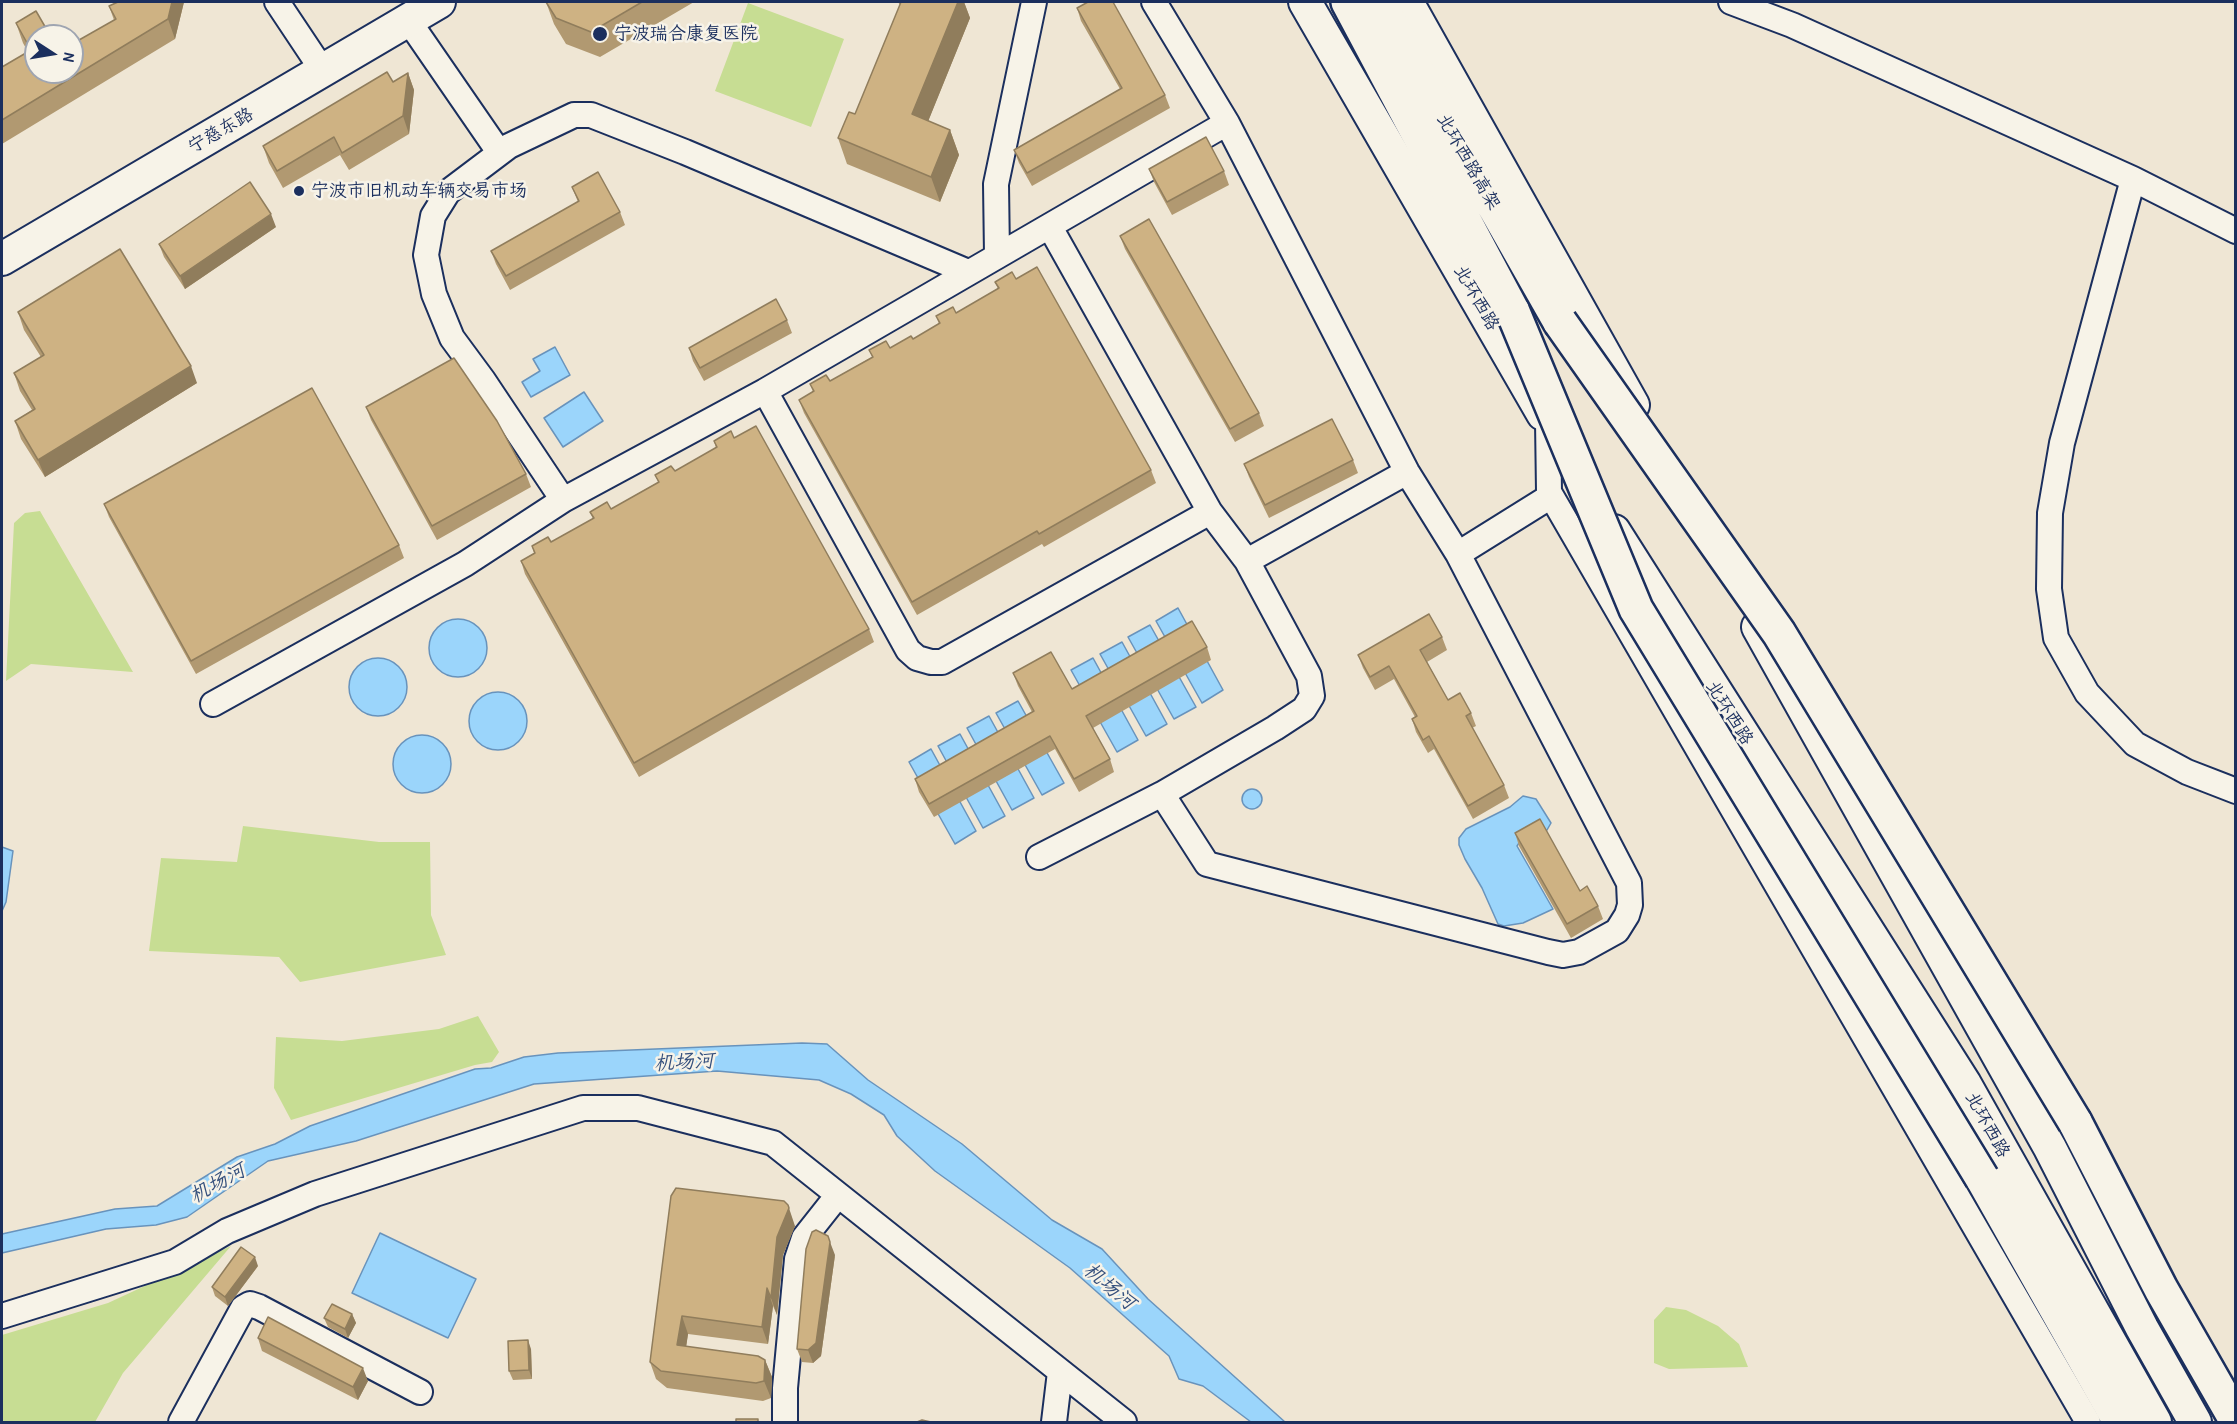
<!DOCTYPE html>
<meta charset="utf-8">
<style>
body{margin:0}
#map{position:relative;width:2237px;height:1424px;overflow:hidden;background:#efe6d4;font-family:"Patrick Hand",sans-serif}
canvas{display:block}
.frame{position:absolute;inset:0;border:3px solid #1b2f5e;pointer-events:none}
.north{position:absolute;left:24px;top:24px;width:60px;height:60px;box-sizing:border-box;background:#f7f3e8;border:2px solid #9fa5b1;border-radius:50%;rotate:102deg;font-size:16px;font-weight:700;line-height:24px;text-align:center;color:#1b2f5e}
.north::after{content:'';display:block;margin:auto;width:21px;height:27px;background:#1b2f5e;clip-path:polygon(50% 0,100% 100%,50% 72%,0 100%)}
</style>
<div id="map">
<canvas width="2237" height="1424"></canvas>
<div class="frame"></div>
<div class="north">N</div>
</div>
<script>
const ctx = document.querySelector('canvas').getContext('2d');
ctx.lineJoin = 'round';
function fillPath(path, color) {
  ctx.fillStyle = color;
  ctx.fill(path, 'evenodd');
}
function poly(rows) {
  const path = new Path2D();
  for (const r of rows) {
    if (r.length === 3) {
      path.moveTo(r[0] + r[2], r[1]);
      path.arc(r[0], r[1], r[2], 0, 2 * Math.PI);
      continue;
    }
    path.moveTo(r[0], r[1]);
    for (let i = 2; i < r.length; i += 2) path.lineTo(r[i], r[i + 1]);
  }
  return path;
}
function strokePath(path, color, width, dash) {
  ctx.strokeStyle = color;
  ctx.lineWidth = width;
  ctx.lineCap = dash ? 'butt' : 'round';
  ctx.setLineDash(dash || []);
  ctx.stroke(path);
}
function label(font, color, halo, rows, align = 'center') {
  ctx.font = font + ' "Patrick Hand","LXGW WenKai TC",sans-serif';
  ctx.lineWidth = 5;
  ctx.setLineDash([]);
  ctx.textBaseline = 'middle';
  ctx.strokeStyle = halo;
  ctx.fillStyle = color;
  for (const [text, x, y, turn = 0] of rows) {
    ctx.save();
    ctx.translate(x, y);
    ctx.rotate((+turn || 0) * Math.PI / 180);
    ctx.textAlign = isNaN(turn) ? turn : align;
    if (halo) ctx.strokeText(text, 0, 0);
    ctx.fillText(text, 0, 0);
    ctx.restore();
  }
}
const green = poly([
 [748,3,844,39,811,127,715,91],
 [40,511,133,672,31,664,6,681,14,523,25,513],
 [243,826,379,842,430,842,431,915,446,955,300,982,279,957,149,951,161,858,237,862],
 [478,1016,499,1052,492,1062,475,1065,291,1120,274,1088,276,1037,342,1041,439,1029],
 [231,1246,123,1373,95,1422,2,1422,2,1335,108,1303],
 [1666,1307,1686,1310,1718,1326,1739,1344,1748,1367,1669,1369,1654,1363,1654,1320]
]);
const water = poly([
 [555,347,570,375,531,397,522,382,540,371,533,359,555,347],
 [584,392,603,421,563,447,544,418,584,392],
 [1178,608,1223,690,1202,703,1156,621,1178,608],
 [458,648,29],
 [1150,625,1196,707,1174,719,1128,637,1150,625],
 [1122,642,1167,724,1146,736,1100,654,1122,642],
 [378,687,29],
 [1093,658,1138,740,1117,752,1071,670,1093,658],
 [498,721,29],
 [1018,701,1064,783,1042,795,996,713,1018,701],
 [989,716,1034,798,1012,810,967,728,989,716],
 [960,734,1005,816,983,828,938,746,960,734],
 [422,764,29],
 [931,749,976,831,955,844,909,762,931,749],
 [1252,799,10],
 [1523,796,1536,799,1551,823,1547,830,1519,843,1517,846,1553,909,1523,923,1504,926,1498,924,1482,888,1465,859,1459,845,1459,838,1466,829,1510,807,1523,796],
 [2,847,13,851,6,902,2,911,2,847],
 [802,1043,827,1044,868,1080,962,1144,1052,1220,1102,1249,1148,1299,1285,1422,1251,1422,1203,1386,1179,1379,1169,1356,1070,1268,935,1171,897,1136,884,1115,851,1094,819,1080,717,1071,534,1084,356,1141,268,1161,187,1217,156,1225,106,1229,2,1253,2,1234,115,1209,157,1206,237,1157,275,1144,310,1126,475,1069,491,1068,524,1057,558,1053,802,1043],
 [380,1233,476,1279,448,1338,352,1293,380,1233]
]);
const minor = poly([
 [277,2,323,71],
 [1154,2,1227,123,1407,472,1458,554,1629,883,1630,905,1627,915,1617,931,1579,952,1563,955,1548,952,1207,864,1162,794],
 [1731,2,1792,25,2133,179,2236,231],
 [408,20,499,152],
 [2133,179,2062,443,2050,513,2049,589,2056,638,2087,693,2135,744,2187,772,2236,791],
 [997,255,996,184,1034,2],
 [765,391,908,650,917,658,931,662,942,662,1210,512],
 [1548,421,1549,492,2088,1422],
 [563,500,483,380,452,338,434,294,426,255,433,216,448,192,509,146,574,115,591,115,685,152,968,272],
 [1458,554,1551,496],
 [1247,561,1407,472],
 [213,704,465,564,563,500,765,391,1227,123],
 [1039,857,1162,794,1275,728,1304,709,1312,696,1309,676,1247,561,1210,512,1050,227],
 [2,1316,175,1262,227,1231,315,1194,583,1108,638,1108,773,1143,1124,1422],
 [181,1422,243,1308,250,1304,259,1307,420,1392],
 [785,1422,785,1388,797,1259,804,1238,838,1195],
 [1054,1422,1060,1372]
]);
const major = poly([
 [1305,2,1543,414],
 [1407,2,1633,405],
 [2,259,439,2],
 [1614,531,1965,1084,2155,1422],
 [1758,627,2050,1148,2142,1328,2195,1422]
]);
const highway = poly([
 [1348,2,1513,312],
 [1378,2,1560,322],
 [2075,1122,2161,1289,2236,1420],
 [1982,1178,2120,1422]
]);
const highwayBridge = poly([
 [1513,312,1636,609,1982,1178],
 [1560,322,1779,633,2075,1122]
]);
const wall = poly([
 [118,2,184,2,175,39,2,144,2,67,28,52,23,43,16,23,36,11,36,72,114,20,109,6],
 [546,2,694,2,600,57,566,44,554,24],
 [898,2,964,2,970,18,928,121,950,130,959,155,940,202,847,164,838,138,855,114,900,5],
 [1077,8,1165,95,1170,108,1032,186,1019,163,1014,150,1120,89,1081,21],
 [408,73,414,90,409,134,349,170,340,155,283,188,269,163,263,146,393,82],
 [1149,169,1224,171,1229,185,1172,215,1154,182],
 [572,187,620,212,625,225,510,290,496,264,491,251,578,202],
 [276,227,185,289,164,257,159,244],
 [1120,236,1259,413,1264,426,1235,442,1125,249],
 [1016,279,1151,470,1156,483,1044,547,1042,544,917,615,804,413,799,400,813,392,810,384,830,381,872,357,869,350,890,348,913,339,939,324,936,316,956,313,998,289,995,282],
 [18,312,197,383,45,477,21,439,15,421,32,410,20,391,14,373,41,357,24,330],
 [787,320,792,333,704,381,693,361,689,348],
 [366,407,526,474,531,487,437,540,371,420],
 [734,438,869,629,874,642,639,777,525,574,521,561,534,553,532,546,551,542,593,519,590,512,611,509,658,482,655,475,675,471,716,448,714,441],
 [1353,460,1358,473,1269,518,1249,477,1244,464],
 [104,504,399,545,404,558,196,674,109,517],
 [1442,637,1447,650,1427,662,1448,700,1471,713,1476,726,1472,728,1504,785,1509,798,1473,819,1434,749,1428,753,1416,732,1412,719,1415,717,1394,679,1375,690,1363,668,1358,655],
 [1207,647,1211,660,1093,728,1110,759,1114,772,1079,792,1055,749,934,817,919,792,915,779,1032,712,1018,686,1013,673,1072,689],
 [1515,833,1580,891,1598,906,1603,919,1571,938,1519,846],
 [671,1196,795,1226,783,1255,777,1315,773,1306,768,1344,688,1334,686,1346,765,1360,772,1377,771,1398,763,1401,667,1388,656,1379,650,1362],
 [835,1255,821,1356,813,1363,802,1362,797,1349],
 [258,1266,228,1306,215,1296,212,1287],
 [352,1314,356,1323,348,1338,328,1327,324,1318],
 [258,1338,368,1381,358,1400,262,1351],
 [531,1349,532,1379,513,1380,509,1371]
]);
const shadedWall = poly([
 [172,2,184,2,175,39,168,19],
 [958,2,964,2,970,18,921,139,912,114],
 [408,73,414,90,409,134,403,116],
 [950,130,959,155,940,202,931,177],
 [271,214,276,227,185,289,180,276],
 [191,366,197,383,45,477,38,460],
 [788,1205,795,1226,783,1255,777,1315,771,1298,777,1237],
 [830,1242,835,1255,821,1356,813,1363,808,1350],
 [255,1257,258,1266,228,1306,225,1297],
 [767,1288,773,1306,768,1344,762,1327],
 [352,1314,356,1323,348,1338,345,1329],
 [682,1316,688,1334,684,1362,677,1345],
 [528,1340,531,1349,532,1379,529,1370],
 [765,1360,772,1377,771,1398,764,1381],
 [363,1368,368,1381,358,1400,353,1387]
]);
const building = poly([
 [118,2,172,2,168,19,2,120,2,67,31,50,16,23,36,11,47,30,53,27,58,36,36,36,36,72,72,72,72,44,116,19,109,6,118,2],
 [546,2,642,2,591,32,556,18,546,2],
 [901,2,958,2,912,114,950,130,931,177,838,138,849,112,855,114,901,2],
 [1088,2,1113,2,1165,95,1027,173,1014,150,1122,88,1077,8,1088,2],
 [387,72,393,82,408,73,403,116,342,153,334,137,277,171,263,146,387,72],
 [1206,137,1224,171,1167,202,1149,169,1206,137],
 [598,172,620,212,506,276,491,251,579,201,572,187,598,172],
 [250,182,271,214,180,276,159,244,250,182],
 [1149,219,1259,413,1230,429,1120,236,1149,219],
 [120,249,191,366,38,460,15,421,35,409,14,373,44,355,18,312,120,249],
 [1037,267,1151,470,1039,534,1037,531,912,602,799,400,814,391,810,384,826,375,830,381,873,357,869,350,886,341,890,348,911,336,913,339,940,323,936,316,953,307,956,313,999,288,995,282,1012,272,1016,279,1037,267],
 [776,299,787,320,700,368,689,348,776,299],
 [454,358,497,421,526,474,432,526,366,407,454,358],
 [312,388,399,545,191,661,104,504,312,388],
 [1332,419,1353,460,1265,505,1244,464,1332,419],
 [756,426,869,629,634,763,521,561,535,553,532,546,548,537,551,542,594,518,590,512,607,502,611,509,659,482,655,475,671,466,675,471,717,447,714,441,731,431,734,438,756,426],
 [1429,614,1442,637,1420,650,1448,700,1460,693,1471,713,1466,716,1504,785,1468,806,1429,736,1423,740,1412,719,1417,716,1389,666,1370,677,1358,655,1429,614],
 [1192,621,1207,647,1086,716,1110,759,1074,779,1050,736,929,804,915,779,1034,711,1013,673,1051,652,1072,689,1192,621],
 [1540,819,1580,891,1587,886,1598,906,1567,924,1515,833,1540,819],
 [676,1188,784,1201,788,1205,789,1208,777,1237,771,1298,767,1288,762,1327,682,1316,677,1345,758,1356,765,1360,764,1381,756,1383,661,1371,650,1362,671,1196,676,1188],
 [816,1230,828,1236,830,1242,816,1343,808,1350,797,1349,806,1249,812,1232,816,1230],
 [241,1247,255,1257,225,1297,212,1287,241,1247],
 [332,1304,352,1314,345,1329,324,1318,332,1304],
 [268,1317,363,1368,353,1387,258,1338,268,1317],
 [528,1340,529,1370,509,1371,508,1341,528,1340],
 [736,1419,758,1419,758,1422,736,1422,736,1419],
 [922,1420,931,1422,917,1422,922,1420]
]);
const markers = [
 [600,34,8,"#1b2f5e"],
 [299,191,6,"#1b2f5e"]
];
const poiNames = [
 ["宁波瑞合康复医院",614,34],
 ["宁波市旧机动车辆交易市场",311,191]
];
const streetNames = [
 ["宁慈东路",221,131,-30],
 ["北环西路高架",1468,162,60],
 ["北环西路",1476,298,60],
 ["北环西路",1729,713,58],
 ["北环西路",1987,1125,61]
];
const waterNames = [
 ["机场河",684,1063,-3],
 ["机场河",218,1184,-29],
 ["机场河",1109,1287,40]
];
fillPath(green, '#c7dd93');
fillPath(water, '#9bd5fb');
strokePath(water, '#6893bc', 1.5);
strokePath(minor, '#1b2f5e', 28);
strokePath(major, '#1b2f5e', 36);
strokePath(highway, '#1b2f5e', 38);
strokePath(minor, '#f7f3e8', 24);
strokePath(major, '#f7f3e8', 32);
strokePath(highway, '#f7f3e8', 33);
strokePath(highwayBridge, '#1b2f5e', 38, []);
strokePath(highwayBridge, '#f7f3e8', 33);
fillPath(wall, '#b19971');
fillPath(shadedWall, '#907d5c');
fillPath(building, '#ceb283');
strokePath(building, '#907d5c', 1.5);
for (const [x, y, r, color] of markers) {
  const dot = new Path2D();
  dot.arc(x, y, r, 0, 2 * Math.PI);
  ctx.fillStyle = color;
  ctx.fill(dot);
  strokePath(dot, '#f7f3e8', 2);
}
label('18px', '#1b2f5e', '#f7f3e8', poiNames, 'left');
label('18px', '#1b2f5e', '#f7f3e8', streetNames);
label('italic 20px', '#35507d', '#f7f3e8', waterNames);
</script>
